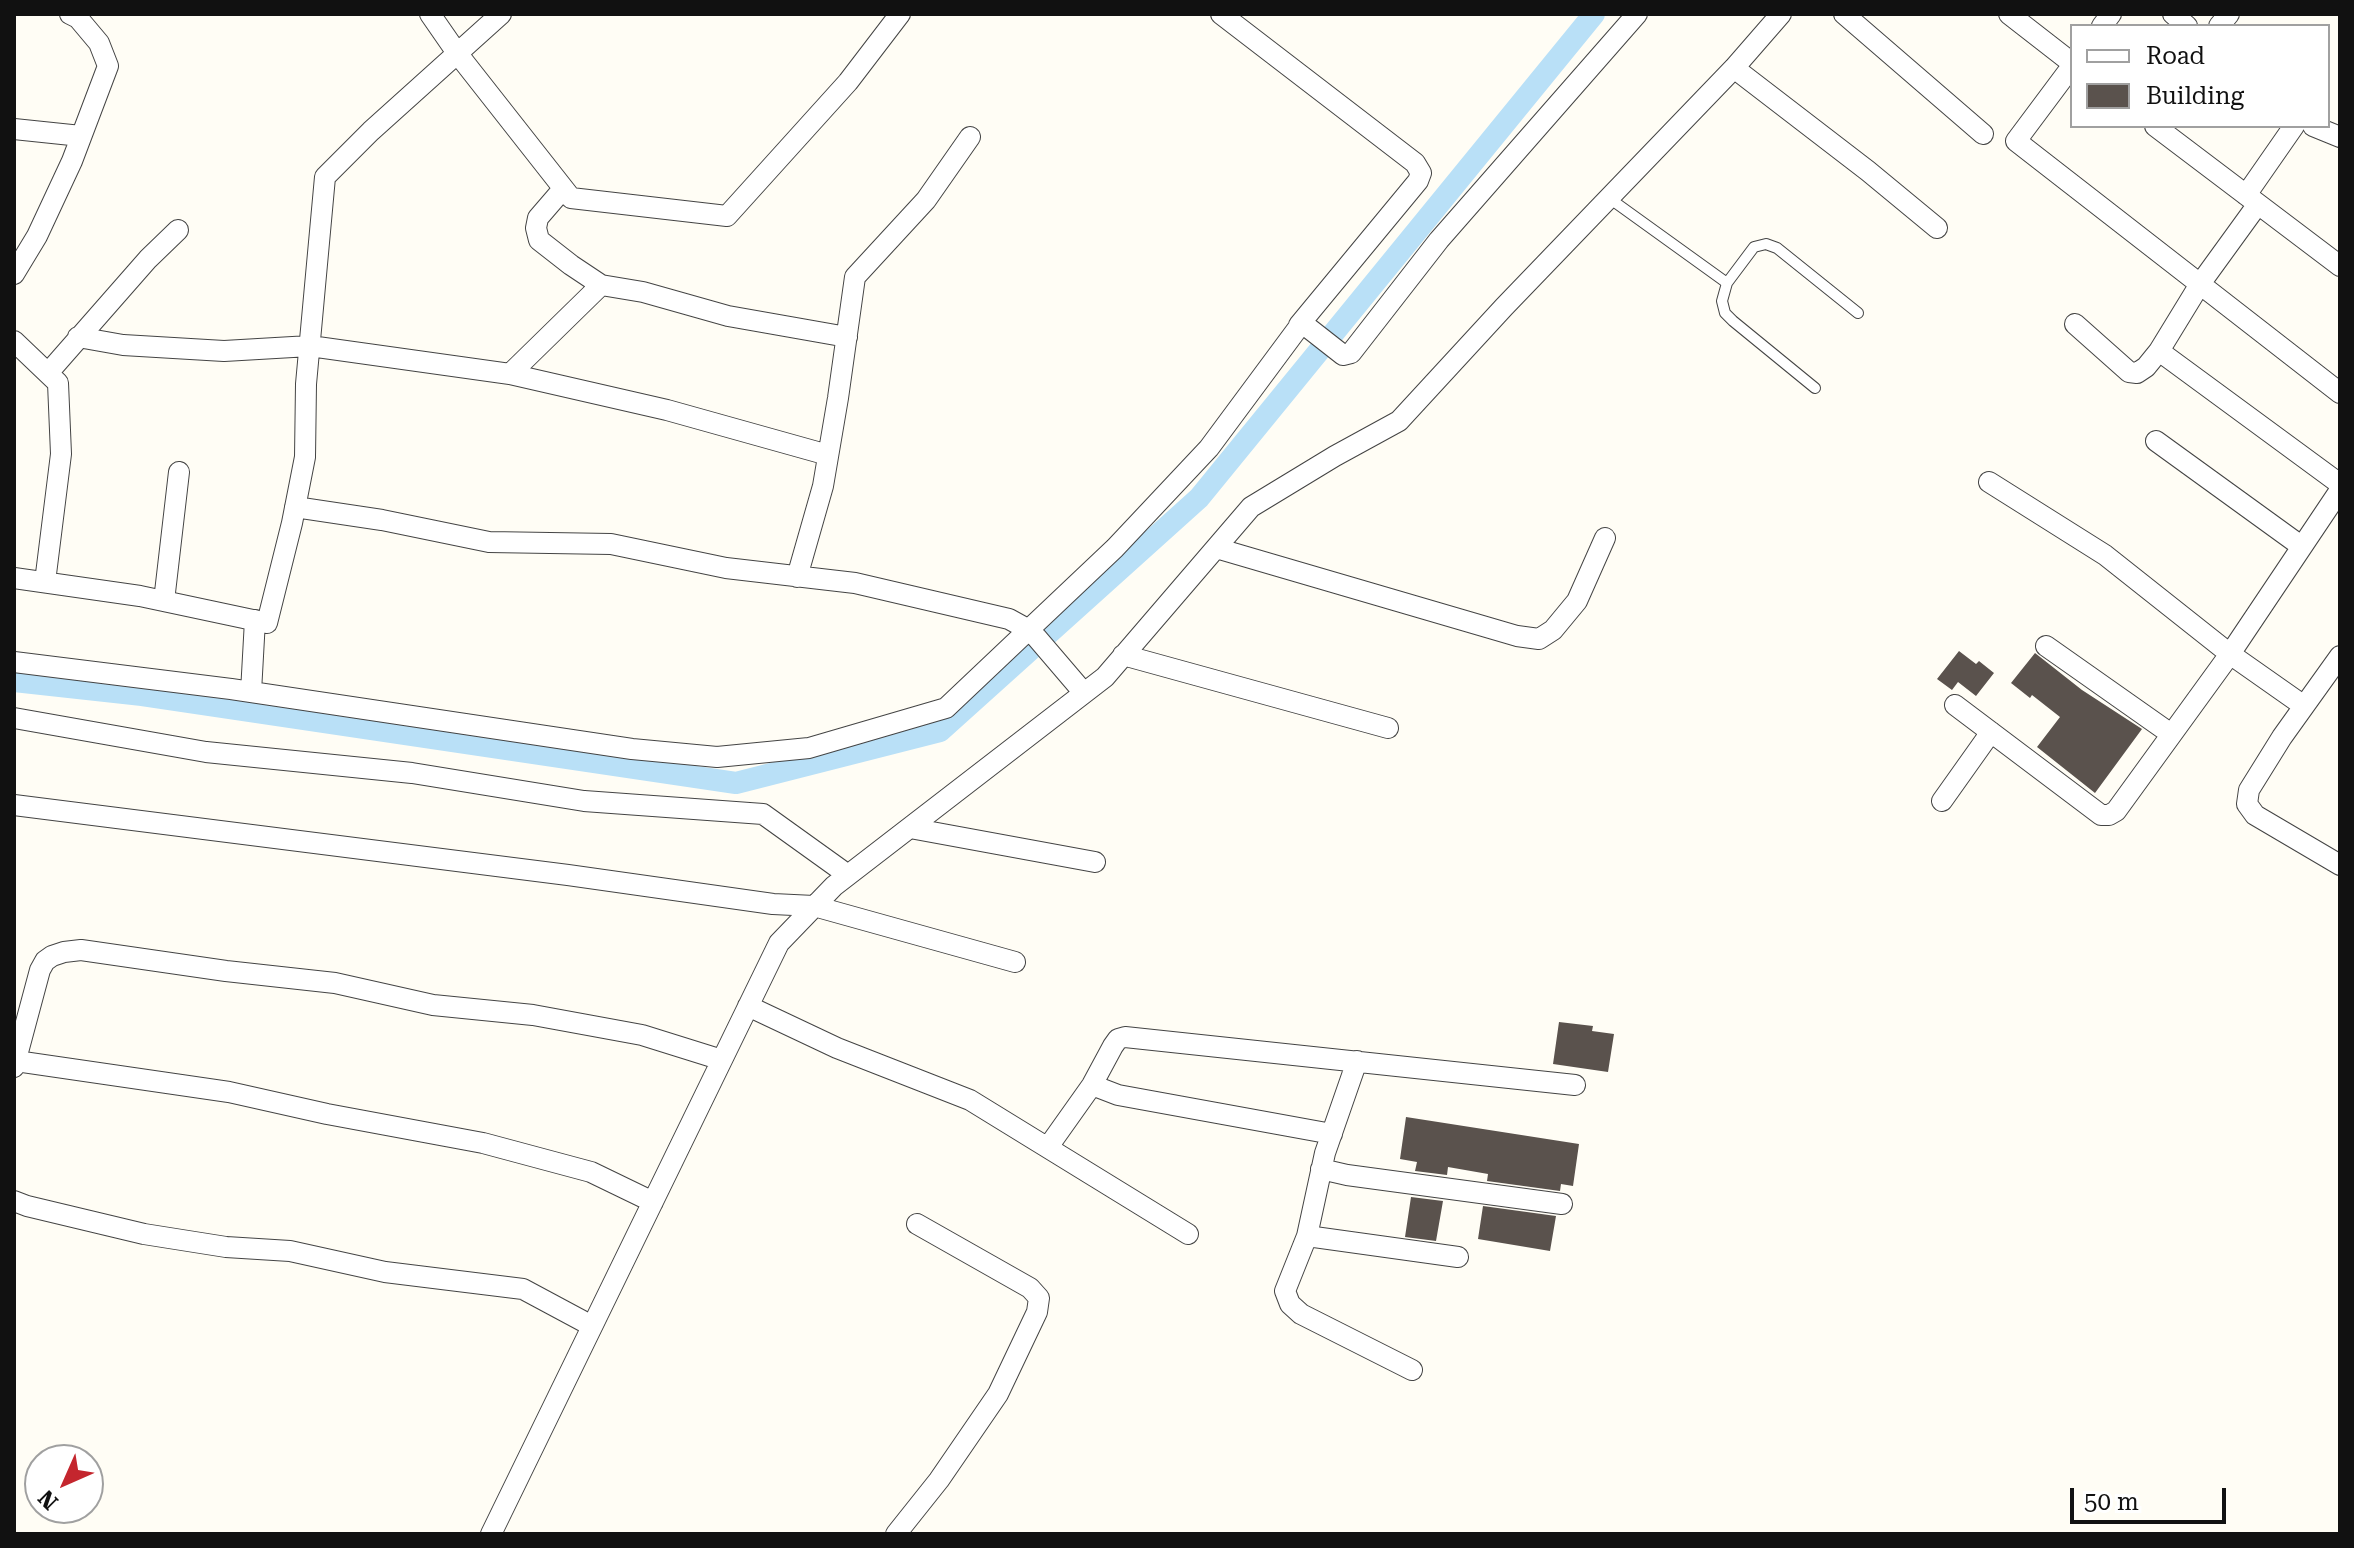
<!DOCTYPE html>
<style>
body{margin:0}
#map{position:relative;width:2354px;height:1548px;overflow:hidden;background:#fffdf5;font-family:"Roboto Serif",serif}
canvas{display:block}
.frame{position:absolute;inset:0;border:16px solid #111;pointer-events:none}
.legend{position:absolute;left:2070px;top:24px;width:260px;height:104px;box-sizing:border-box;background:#fff;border:2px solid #a0a0a0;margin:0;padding:10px 14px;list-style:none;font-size:24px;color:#111}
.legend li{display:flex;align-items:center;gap:16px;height:40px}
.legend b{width:40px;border:2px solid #a0a0a0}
.north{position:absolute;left:24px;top:1444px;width:80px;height:80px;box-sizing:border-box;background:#fff;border:2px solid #a0a0a0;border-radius:50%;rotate:225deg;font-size:22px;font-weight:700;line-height:32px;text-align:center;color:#111}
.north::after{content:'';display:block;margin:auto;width:28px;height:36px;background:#c4262e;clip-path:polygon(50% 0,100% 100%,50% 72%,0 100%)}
.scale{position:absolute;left:2070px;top:1488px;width:156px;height:36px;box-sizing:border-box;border:4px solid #111;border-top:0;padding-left:10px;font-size:24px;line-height:28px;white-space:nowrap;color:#111;-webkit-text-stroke:6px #fff;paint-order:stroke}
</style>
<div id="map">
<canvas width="2354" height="1548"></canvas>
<div class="frame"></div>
<ul class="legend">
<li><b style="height:10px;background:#fff"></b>Road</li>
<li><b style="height:22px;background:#5a524d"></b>Building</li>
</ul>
<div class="north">N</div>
<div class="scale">50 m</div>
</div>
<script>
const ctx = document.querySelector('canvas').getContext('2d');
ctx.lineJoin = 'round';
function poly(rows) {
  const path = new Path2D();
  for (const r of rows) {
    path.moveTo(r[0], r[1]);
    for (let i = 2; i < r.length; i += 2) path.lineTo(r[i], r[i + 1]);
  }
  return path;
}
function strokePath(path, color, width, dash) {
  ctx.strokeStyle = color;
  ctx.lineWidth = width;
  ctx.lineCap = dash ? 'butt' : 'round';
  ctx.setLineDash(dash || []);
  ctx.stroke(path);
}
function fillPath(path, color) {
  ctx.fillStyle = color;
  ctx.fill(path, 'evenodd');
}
const canal = poly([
 [14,681,142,695,736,783,940,731,1199,498,1594,14]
]);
const building = poly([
 [1959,651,1976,664,1979,661,1994,673,1976,696,1958,682,1952,690,1937,679],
 [2035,653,2082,690,2142,729,2095,793,2037,747,2060,717,2032,695,2030,698,2011,683],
 [1559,1022,1593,1026,1592,1031,1614,1034,1608,1072,1553,1064],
 [1406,1117,1579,1144,1573,1186,1561,1184,1560,1191,1487,1181,1488,1174,1448,1167,1447,1175,1415,1171,1417,1162,1400,1159],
 [1411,1197,1443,1201,1436,1241,1405,1237],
 [1483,1206,1556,1216,1550,1251,1478,1239]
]);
const service = poly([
 [1609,198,1727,283,1722,301,1725,313,1733,321,1815,388],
 [1727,283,1754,247,1766,244,1777,248,1858,313]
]);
const minor = poly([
 [430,14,457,53,571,198,727,216,848,82,900,14],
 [1221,14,1415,163,1421,173,1418,181,1299,325,1302,325],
 [1844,14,1983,134],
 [2009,14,2072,63],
 [2173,14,2187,26],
 [2102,26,2111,14],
 [2219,26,2229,14],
 [2072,66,2016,141,2340,393],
 [1734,68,1868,171,1937,228],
 [2155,126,2340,266],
 [2313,126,2340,137],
 [14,129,81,136],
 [563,189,538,218,536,228,539,240,571,265,601,285],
 [2246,195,2294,126],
 [14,274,37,236,72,161,108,66,99,43,78,18,70,14],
 [2075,324,2129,372,2137,373,2146,367,2159,351,2200,284,2258,204],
 [78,337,123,345,224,351,310,346,510,374,601,285,643,292,728,316,847,337],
 [14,341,58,383,61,454,45,582],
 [2159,351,2340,484],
 [48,373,148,259,178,230],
 [510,374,667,410,828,455],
 [2156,441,2301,546],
 [1989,482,2105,555,2230,654,2304,706],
 [295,507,382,520,489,542,611,544,726,568,855,583,1009,619,1029,630,1037,638,1084,693],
 [1216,548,1517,636,1539,639,1553,630,1577,601,1605,538],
 [797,577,823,486,838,398,855,277,926,200,970,137],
 [14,578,140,596,267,623,292,523,305,457,306,384,325,177,371,131,501,14],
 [164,601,179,472],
 [2046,646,2171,734],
 [1123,655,1388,728],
 [2340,656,2282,737,2249,790,2247,804,2255,815,2340,865],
 [14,662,231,689,632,749,717,757,809,748,946,708,1115,548,1209,448,1298,328,1306,326,1343,355,1351,353,1439,240,1637,14],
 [251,692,255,620],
 [1955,705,2101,815,2109,815,2116,811,2230,654,2340,490],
 [14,718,206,752,412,773,584,801,763,814,848,875],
 [1942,801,1991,732],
 [14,805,568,875,773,904,814,906,1015,962],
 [910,828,1095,862],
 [748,1006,837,1048,970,1100,1188,1234],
 [16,1061,229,1092,327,1114,483,1143,591,1172,653,1202],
 [1357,1061,1325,1153,1307,1236,1285,1291,1290,1304,1301,1314,1412,1370],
 [14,1067,40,970,45,961,52,956,64,952,81,950,226,971,335,983,433,1005,533,1015,642,1035,722,1060],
 [1092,1085,1118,1095,1332,1134],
 [1048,1147,1092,1085,1113,1046,1118,1039,1125,1037,1575,1085],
 [1321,1169,1347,1175,1562,1204],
 [14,1201,27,1206,144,1234,226,1247,290,1251,385,1272,523,1289,592,1326],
 [1307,1236,1458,1257],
 [491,1534,779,943,834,886,1105,677,1251,507,1335,456,1399,421,1504,307,1734,68,1781,14],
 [896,1534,939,1480,998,1394,1037,1312,1039,1298,1030,1288,917,1224]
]);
strokePath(canal, '#b9e0f7', 22);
fillPath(building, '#5a524d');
strokePath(service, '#444', 12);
strokePath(minor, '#444', 22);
strokePath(service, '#fff', 10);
strokePath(minor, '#fff', 20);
</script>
